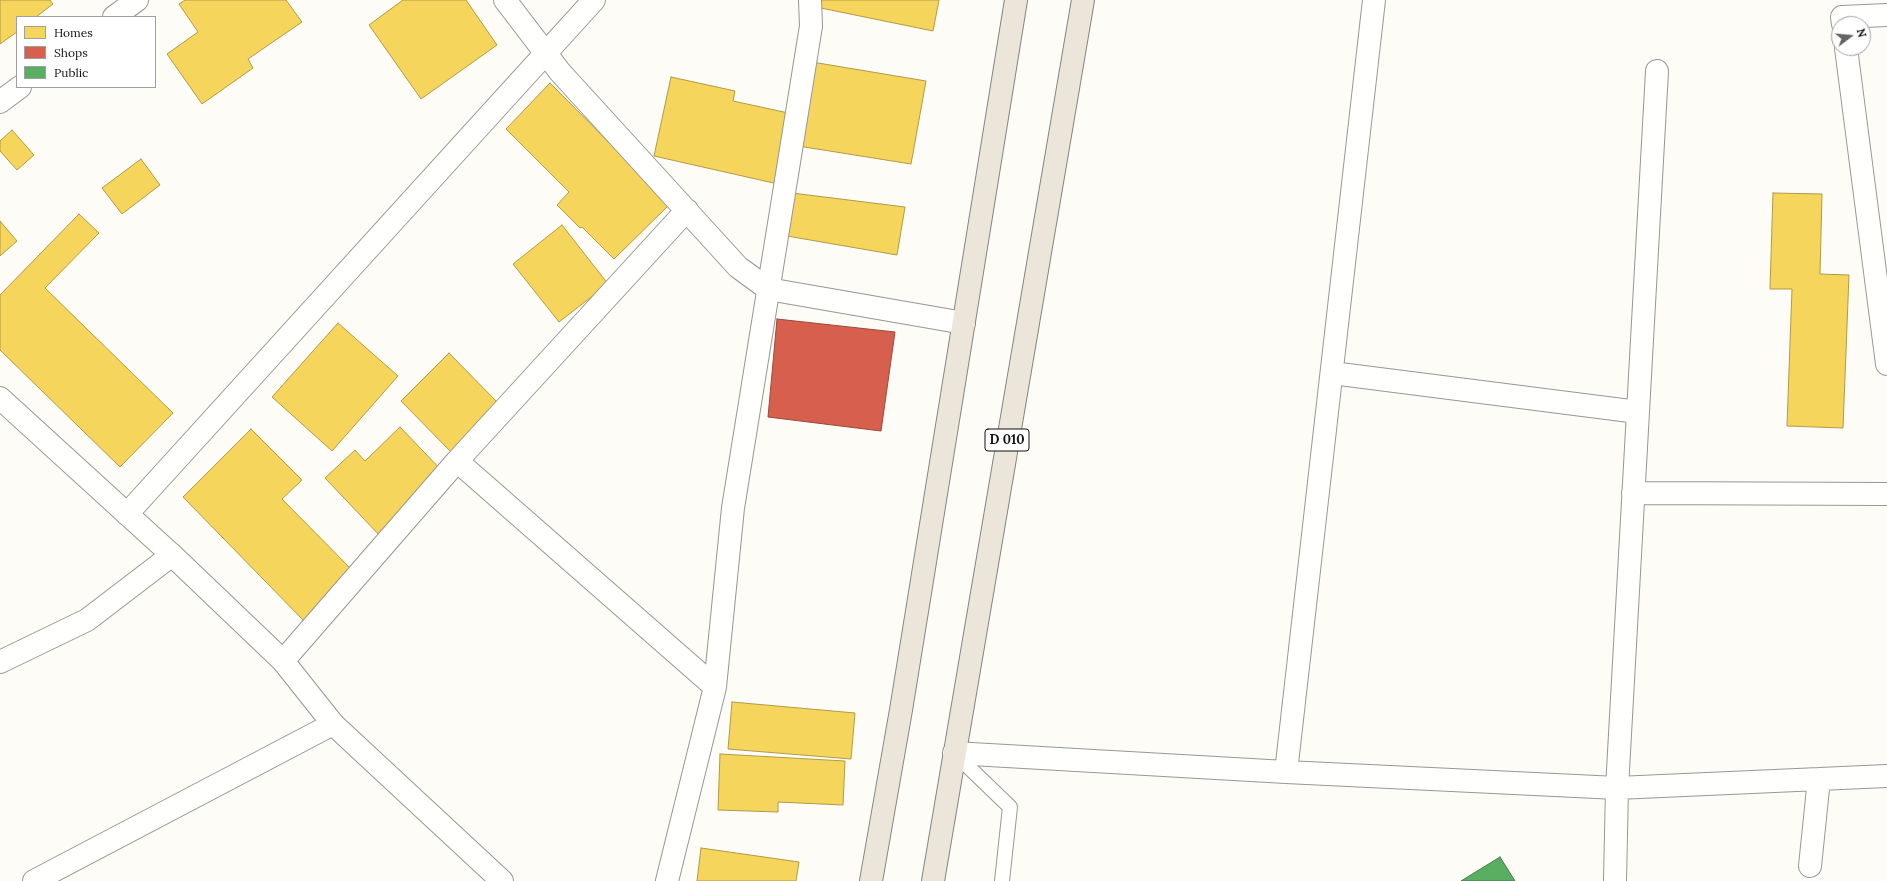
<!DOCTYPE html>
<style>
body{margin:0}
#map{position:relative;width:1887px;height:881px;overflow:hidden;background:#fdfcf7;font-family:Lora,serif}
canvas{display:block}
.legend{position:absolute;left:16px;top:16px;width:140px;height:72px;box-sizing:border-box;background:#fff;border:1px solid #a0a0a0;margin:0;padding:5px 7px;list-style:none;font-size:12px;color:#111}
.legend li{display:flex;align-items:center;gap:8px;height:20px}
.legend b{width:20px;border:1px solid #a0a0a0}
.north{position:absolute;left:1831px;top:16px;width:40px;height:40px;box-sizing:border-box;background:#fff;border:1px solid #a0a0a0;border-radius:50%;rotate:74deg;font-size:11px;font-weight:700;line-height:16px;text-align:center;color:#111}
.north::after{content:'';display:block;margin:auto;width:14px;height:18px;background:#646362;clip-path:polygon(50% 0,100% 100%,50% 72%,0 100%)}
</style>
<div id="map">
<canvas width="1887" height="881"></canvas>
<ul class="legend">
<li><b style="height:11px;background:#f6d55c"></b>Homes</li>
<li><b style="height:11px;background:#d6604d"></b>Shops</li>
<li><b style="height:11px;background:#5aae61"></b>Public</li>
</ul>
<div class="north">N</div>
</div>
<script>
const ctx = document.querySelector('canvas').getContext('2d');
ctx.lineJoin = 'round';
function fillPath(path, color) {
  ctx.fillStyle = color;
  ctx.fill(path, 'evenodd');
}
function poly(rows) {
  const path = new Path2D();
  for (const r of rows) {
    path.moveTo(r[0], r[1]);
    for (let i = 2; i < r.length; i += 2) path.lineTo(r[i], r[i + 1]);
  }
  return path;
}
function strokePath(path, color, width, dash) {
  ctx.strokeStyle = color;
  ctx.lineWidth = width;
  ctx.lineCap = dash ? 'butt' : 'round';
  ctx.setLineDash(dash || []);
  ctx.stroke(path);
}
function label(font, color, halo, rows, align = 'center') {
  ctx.font = font + ' Lora,serif';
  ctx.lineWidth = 4;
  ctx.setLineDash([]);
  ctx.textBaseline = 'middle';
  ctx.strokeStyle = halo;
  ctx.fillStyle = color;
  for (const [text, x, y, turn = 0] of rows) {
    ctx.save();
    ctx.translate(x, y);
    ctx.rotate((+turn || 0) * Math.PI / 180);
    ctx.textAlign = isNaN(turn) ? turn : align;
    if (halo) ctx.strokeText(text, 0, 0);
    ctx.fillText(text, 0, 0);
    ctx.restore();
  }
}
const homes = poly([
 [0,0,50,0,53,4,36,17,17,17,17,32,0,44,0,0],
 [185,0,286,0,302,22,248,59,253,68,202,104,167,54,198,32,179,4,185,0],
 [403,0,466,0,497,45,421,99,369,25,403,0],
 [812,0,939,0,933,31,811,6,812,0],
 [806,61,926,81,911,164,792,145,806,61],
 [671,77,735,91,733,101,793,114,778,184,654,156,671,77],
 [550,83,670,204,614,259,582,227,580,228,557,205,569,192,506,129,550,83],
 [12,130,34,155,17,170,0,151,0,141,12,130],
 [141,159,160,185,122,214,102,188,141,159],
 [792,193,905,207,897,255,787,236,792,193],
 [1773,193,1822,194,1820,274,1849,275,1843,428,1787,426,1792,289,1770,289,1773,193],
 [79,214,99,233,45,288,173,413,120,467,0,350,0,295,79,214],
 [0,221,17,241,0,256,0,221],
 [562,225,608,284,559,322,513,264,562,225],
 [338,323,398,376,332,451,272,397,338,323],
 [449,353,500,405,452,453,401,401,449,353],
 [400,427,446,475,381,537,325,478,355,450,365,461,400,427],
 [251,429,302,480,282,499,354,572,304,621,183,497,251,429],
 [732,702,855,713,851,759,728,749,732,702],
 [720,754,845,761,843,805,778,802,778,812,718,810,720,754],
 [701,848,799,862,796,881,697,881,701,848]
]);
const shops = poly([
 [777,319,895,332,881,431,768,417,777,319]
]);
const public = poly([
 [1500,857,1515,881,1461,881,1500,857]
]);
const service = poly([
 [954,753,1010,807,1002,881]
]);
const minor = poly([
 [505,0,560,72,738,267,768,289,964,323],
 [114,17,137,0],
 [1843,24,1842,17,1887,15],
 [1846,48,1887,364],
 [0,102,20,87],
 [1332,373,1638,412],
 [457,461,715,687],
 [1633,493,1887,494],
 [127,514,594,0],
 [283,661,457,461,687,210],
 [0,662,87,620,172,555],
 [954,753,1286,772,1617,788,1887,776],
 [1286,772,1374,0],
 [1810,866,1819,779],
 [34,881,333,724],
 [667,881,715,687,733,508,811,26,810,0],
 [1615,881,1617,788,1657,71]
]);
const tertiary = poly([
 [0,398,172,555,283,661,333,724,502,881]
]);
const trunk = poly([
 [871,881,901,710,1016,0],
 [933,881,1083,0]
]);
const shields = [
 [1007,440,44]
];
const shieldNames = [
 ["D 010",1007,440]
];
fillPath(homes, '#f6d55c');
strokePath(homes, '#b19a46', 1);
fillPath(shops, '#d6604d');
strokePath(shops, '#9b483b', 1);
fillPath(public, '#5aae61');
strokePath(public, '#447f49', 1);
strokePath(service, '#979795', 16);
strokePath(minor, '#979795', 24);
strokePath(tertiary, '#979795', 24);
strokePath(trunk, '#858482', 24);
strokePath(service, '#fffffe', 14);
strokePath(minor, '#fffffe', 22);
strokePath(tertiary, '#fffffe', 22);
strokePath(trunk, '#ece5da', 22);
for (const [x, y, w] of shields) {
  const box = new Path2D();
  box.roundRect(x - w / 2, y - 11, w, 22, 3);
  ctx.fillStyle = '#fff';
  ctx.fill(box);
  strokePath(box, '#111', 1);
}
label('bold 13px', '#111', null, shieldNames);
</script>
